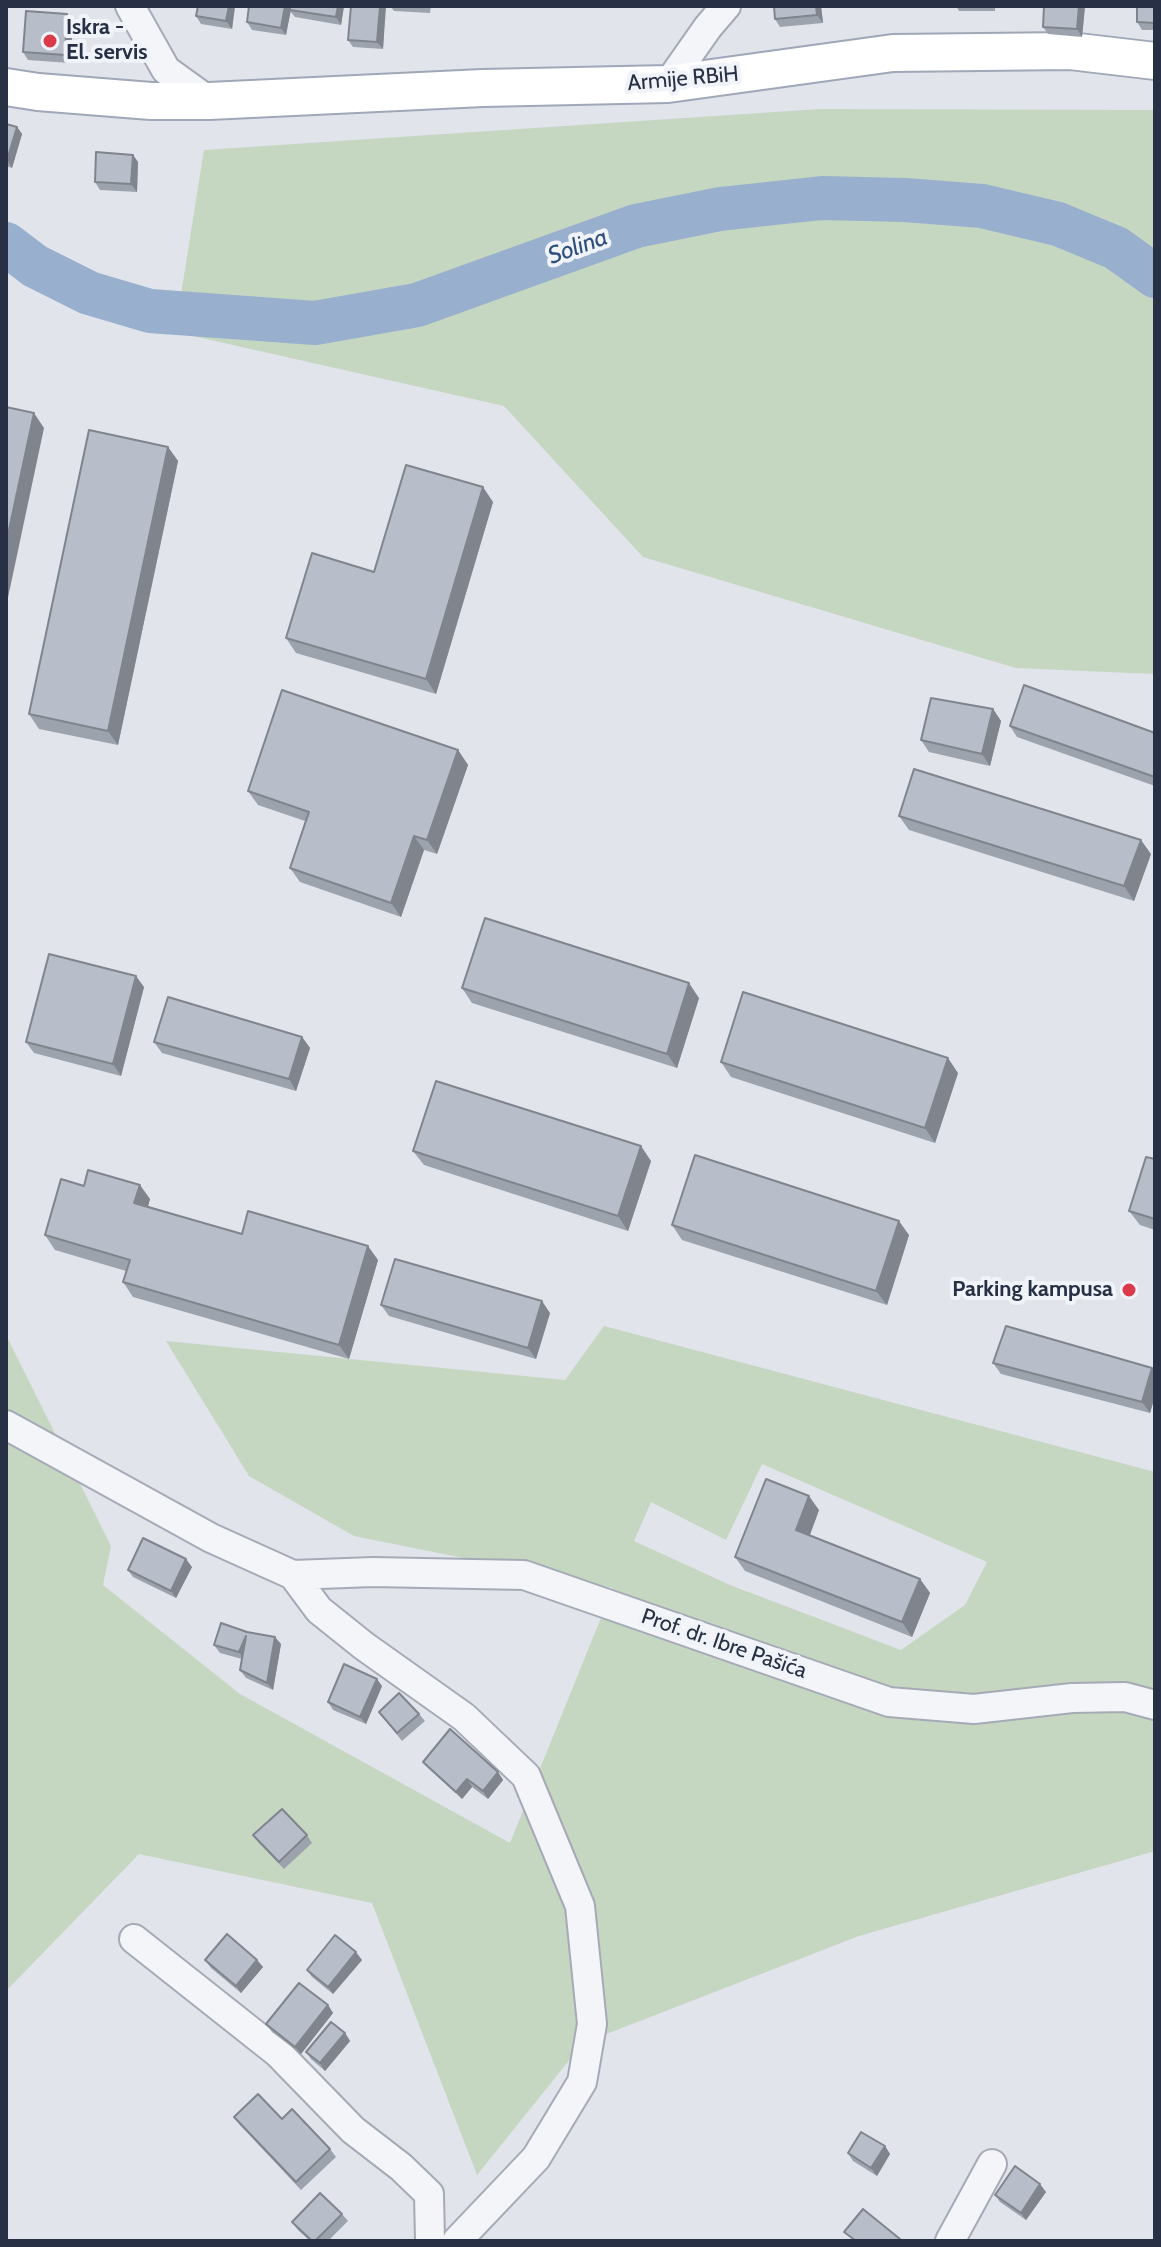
<!DOCTYPE html>
<meta charset="utf-8">
<style>
body{margin:0}
#map{position:relative;width:1161px;height:2247px;overflow:hidden;background:#e1e4eb;font-family:Cabin,sans-serif}
canvas{display:block}
.frame{position:absolute;inset:0;border:8px solid #273044;pointer-events:none}
</style>
<div id="map">
<canvas width="1161" height="2247"></canvas>
<div class="frame"></div>
</div>
<script>
const ctx = document.querySelector('canvas').getContext('2d');
ctx.lineJoin = 'round';
function fillPath(path, color) {
  ctx.fillStyle = color;
  ctx.fill(path, 'evenodd');
}
function poly(rows) {
  const path = new Path2D();
  for (const r of rows) {
    path.moveTo(r[0], r[1]);
    for (let i = 2; i < r.length; i += 2) path.lineTo(r[i], r[i + 1]);
  }
  return path;
}
function strokePath(path, color, width, dash) {
  ctx.strokeStyle = color;
  ctx.lineWidth = width;
  ctx.lineCap = dash ? 'butt' : 'round';
  ctx.setLineDash(dash || []);
  ctx.stroke(path);
}
function label(font, color, halo, rows, align = 'center') {
  ctx.font = font + ' Cabin,sans-serif';
  ctx.lineWidth = 8;
  ctx.setLineDash([]);
  ctx.textBaseline = 'middle';
  ctx.strokeStyle = halo;
  ctx.fillStyle = color;
  for (const [text, x, y, turn = 0] of rows) {
    ctx.save();
    ctx.translate(x, y);
    ctx.rotate((+turn || 0) * Math.PI / 180);
    ctx.textAlign = isNaN(turn) ? turn : align;
    if (halo) ctx.strokeText(text, 0, 0);
    ctx.fillText(text, 0, 0);
    ctx.restore();
  }
}
const green = poly([
 [820,109,1155,110,1155,674,1016,668,643,557,504,406,175,332,204,150],
 [604,1326,1155,1472,1155,1851,859,1936,583,2043,477,2175,372,1903,139,1854,6,1991,6,1335,111,1546,103,1585,240,1694,510,1843,613,1588,354,1536,249,1476,166,1341,565,1380],
 [762,1464,987,1562,965,1605,901,1650,730,1585,634,1541,651,1502,726,1540]
]);
const river = poly([
 [6,244,35,266,89,293,150,311,315,323,417,305,636,226,720,209,822,198,905,200,982,206,1058,224,1116,248,1155,276]
]);
const minor = poly([
 [130,6,166,70,209,101],
 [668,84,708,27,726,6],
 [6,1425,211,1538,293,1575,373,1572,524,1575,889,1702,974,1709,1072,1698,1125,1697,1155,1705],
 [293,1575,319,1610,364,1646,464,1717,526,1776,580,1906,592,2024,582,2082,536,2158,457,2241],
 [134,1939,278,2053,353,2130,401,2167,429,2194,430,2241],
 [950,2241,992,2164]
]);
const major = poly([
 [6,87,38,92,151,101,209,101,483,88,668,84,893,53,1070,51,1155,61]
]);
const wall = poly([
 [198,6,235,6,232,29,201,24,196,16],
 [288,6,290,9,344,6,341,25,295,17,290,11,286,35,252,30,247,22],
 [351,6,385,6,383,49,353,47,348,40],
 [390,6,431,6,430,13,394,11],
 [774,6,821,6,823,23,780,27,775,19],
 [956,6,995,6,995,11,959,11],
 [1085,6,1082,37,1048,34,1043,27],
 [1155,6,1155,30,1142,30,1137,22],
 [67,14,73,21,70,63,28,60,23,52],
 [6,124,17,127,22,134,12,168,6,166],
 [133,155,138,162,137,192,100,190,95,182],
 [168,447,178,461,118,745,39,729,29,714],
 [493,502,436,694,296,653,286,638,374,572],
 [993,709,1001,721,990,766,929,752,921,740],
 [1010,726,1155,733,1155,786,1017,737],
 [458,750,468,765,437,854,424,850,401,917,300,882,290,868,305,821,258,805,248,791],
 [899,816,1151,854,1134,901,909,830],
 [144,987,121,1076,34,1053,26,1042],
 [462,988,699,998,677,1068,472,1003],
 [302,1037,310,1048,296,1091,162,1053,154,1042],
 [721,1062,958,1073,935,1143,731,1077],
 [413,1151,651,1161,628,1231,424,1165],
 [1155,1159,1155,1230,1140,1225,1129,1211],
 [84,1186,150,1199,148,1206,242,1234,378,1260,349,1359,133,1297,123,1282,126,1271,55,1250,45,1235],
 [672,1225,909,1235,887,1305,682,1240],
 [381,1305,550,1313,536,1359,389,1316],
 [993,1363,1152,1368,1155,1372,1155,1396,1150,1413,1001,1374],
 [819,1510,810,1535,920,1579,930,1593,912,1637,745,1571,735,1557],
 [192,1567,176,1598,133,1577,128,1570],
 [281,1644,273,1690,246,1678,240,1670,242,1659,220,1653,214,1645],
 [382,1686,366,1724,333,1710,328,1702],
 [379,1712,419,1714,425,1721,402,1741],
 [423,1762,498,1772,503,1780,488,1799,472,1787,462,1799,429,1769],
 [253,1835,307,1835,312,1843,284,1869,259,1843],
 [205,1960,257,1960,263,1967,241,1993,211,1968],
 [362,1960,333,1994,312,1977,307,1970],
 [328,2005,333,2013,301,2054,272,2032,266,2024],
 [345,2033,350,2041,325,2071,311,2059,306,2052],
 [234,2117,282,2119,330,2149,336,2157,301,2190,240,2125],
 [885,2146,890,2154,877,2176,853,2161,848,2153],
 [1046,2192,1026,2220,1000,2202,995,2195],
 [342,2214,348,2221,328,2241,310,2241,298,2230,292,2222]
]);
const shadedWall = poly([
 [229,6,235,6,232,29,226,21],
 [285,6,288,6,291,10,286,35,281,28],
 [338,6,344,6,341,25,336,17],
 [380,6,386,7,383,49,377,42],
 [816,6,821,6,823,23,817,15],
 [1079,6,1085,6,1082,37,1077,29],
 [67,14,73,21,70,63,65,55],
 [17,127,22,134,12,168,7,160],
 [133,155,138,162,137,192,131,184],
 [34,413,44,428,6,607,6,544],
 [168,447,178,461,118,745,108,731],
 [483,487,493,502,436,694,426,679],
 [993,709,1001,721,990,766,982,754],
 [458,750,468,765,437,854,427,840],
 [414,836,424,850,401,917,391,903],
 [1141,840,1151,854,1134,901,1124,886],
 [136,976,144,987,121,1076,113,1064],
 [689,983,699,998,677,1068,667,1054],
 [302,1037,310,1048,296,1091,289,1079],
 [948,1058,958,1073,935,1143,925,1128],
 [641,1146,651,1161,628,1231,618,1216],
 [140,1185,150,1199,145,1217,134,1203],
 [899,1221,909,1235,887,1305,876,1291],
 [368,1246,378,1260,349,1359,339,1345],
 [542,1301,550,1313,536,1359,528,1348],
 [1152,1368,1155,1372,1155,1396,1150,1413,1142,1402],
 [809,1496,819,1510,806,1545,796,1530],
 [186,1559,192,1567,176,1598,171,1591],
 [920,1579,930,1593,912,1637,902,1622],
 [246,1636,245,1660,239,1652],
 [275,1637,281,1644,273,1690,267,1683],
 [377,1679,382,1686,366,1724,360,1717],
 [498,1772,503,1780,488,1799,483,1791],
 [467,1779,472,1787,462,1799,456,1792],
 [356,1952,362,1960,333,1994,328,1987],
 [257,1960,263,1967,241,1993,236,1986],
 [328,2005,333,2013,301,2054,295,2047],
 [345,2033,350,2041,325,2071,320,2063],
 [885,2146,890,2154,877,2176,871,2168],
 [1040,2184,1046,2192,1026,2220,1021,2213]
]);
const building = poly([
 [198,6,229,6,226,21,196,16,198,6],
 [249,6,285,6,281,28,247,22,249,6],
 [290,6,338,6,336,17,290,10,290,6],
 [351,6,380,6,377,42,348,40,351,6],
 [774,6,816,6,817,15,775,19,774,6],
 [1044,6,1079,6,1077,29,1043,27,1044,6],
 [1137,6,1155,6,1155,23,1137,22,1137,6],
 [26,11,67,14,65,55,23,52,26,11],
 [6,124,17,127,7,160,6,160,6,124],
 [96,152,133,155,131,184,95,182,96,152],
 [6,407,34,413,6,544,6,407],
 [89,430,168,447,108,731,29,714,89,430],
 [406,465,483,487,426,679,286,638,312,553,374,572,406,465],
 [1024,685,1155,733,1155,777,1010,726,1024,685],
 [282,690,458,750,427,840,414,836,391,903,290,868,309,812,248,791,282,690],
 [931,698,993,709,982,754,921,740,931,698],
 [914,769,1141,840,1124,886,899,816,914,769],
 [485,918,689,983,667,1054,462,988,485,918],
 [49,954,136,976,113,1064,26,1042,49,954],
 [743,992,948,1058,925,1128,721,1062,743,992],
 [168,997,302,1037,289,1079,154,1042,168,997],
 [436,1081,641,1146,618,1216,413,1151,436,1081],
 [695,1155,899,1221,876,1291,672,1225,695,1155],
 [1146,1157,1155,1159,1155,1219,1129,1211,1146,1157],
 [88,1170,140,1185,134,1203,242,1234,248,1211,368,1246,339,1345,123,1282,130,1260,45,1235,61,1179,84,1186,88,1170],
 [395,1259,542,1301,528,1348,381,1305,395,1259],
 [1006,1326,1152,1368,1142,1402,993,1363,1006,1326],
 [766,1479,809,1496,796,1530,920,1579,902,1622,735,1557,766,1479],
 [143,1538,186,1559,171,1591,128,1570,143,1538],
 [221,1623,247,1632,275,1637,267,1683,240,1670,246,1636,239,1652,214,1645,221,1623],
 [344,1664,377,1679,360,1717,328,1702,344,1664],
 [399,1693,419,1714,397,1733,379,1712,399,1693],
 [450,1729,498,1772,483,1791,467,1779,456,1792,423,1762,450,1729],
 [282,1809,307,1835,279,1862,253,1835,282,1809],
 [227,1934,257,1960,236,1986,205,1960,227,1934],
 [335,1935,356,1952,328,1987,307,1970,335,1935],
 [299,1983,328,2005,295,2047,266,2024,299,1983],
 [331,2022,345,2033,320,2063,306,2052,331,2022],
 [258,2094,282,2119,292,2109,330,2149,296,2182,234,2117,258,2094],
 [861,2132,885,2146,871,2168,848,2153,861,2132],
 [1015,2166,1040,2184,1021,2213,995,2195,1015,2166],
 [320,2193,342,2214,315,2241,312,2241,292,2222,320,2193],
 [863,2209,900,2239,898,2241,856,2241,844,2232,863,2209]
]);
const markers = [
 [50,41,8,"#db3a4a"],
 [1129,1290,8,"#db3a4a"]
];
const poiNames = [
 ["Iskra -",66,28],
 ["El. servis",66,53],
 ["Parking kampusa",1113,1290,"right"]
];
const streetNames = [
 ["Armije RBiH",683,79,-5],
 ["Prof. dr. Ibre Pašića",724,1644,19]
];
const waterNames = [
 ["Solina",578,247,-20]
];
fillPath(green, '#c5d6c1');
strokePath(river, '#98b0ce', 44);
strokePath(minor, '#a5aab6', 32);
strokePath(major, '#9fa7b8', 40);
strokePath(minor, '#f4f5f9', 28);
strokePath(major, '#fff', 36);
fillPath(wall, '#9da3ad');
fillPath(shadedWall, '#80848d');
fillPath(building, '#b7bdc9');
strokePath(building, '#80848d', 2);
for (const [x, y, r, color] of markers) {
  const dot = new Path2D();
  dot.arc(x, y, r, 0, 2 * Math.PI);
  ctx.fillStyle = color;
  ctx.fill(dot);
  strokePath(dot, '#f0f3f8', 3);
}
label('bold 22px', '#273044', '#f0f3f8', poiNames, 'left');
label('22px', '#273044', '#f0f3f8', streetNames);
label('italic 24px', '#2d4d7c', '#f0f3f8', waterNames);
</script>
